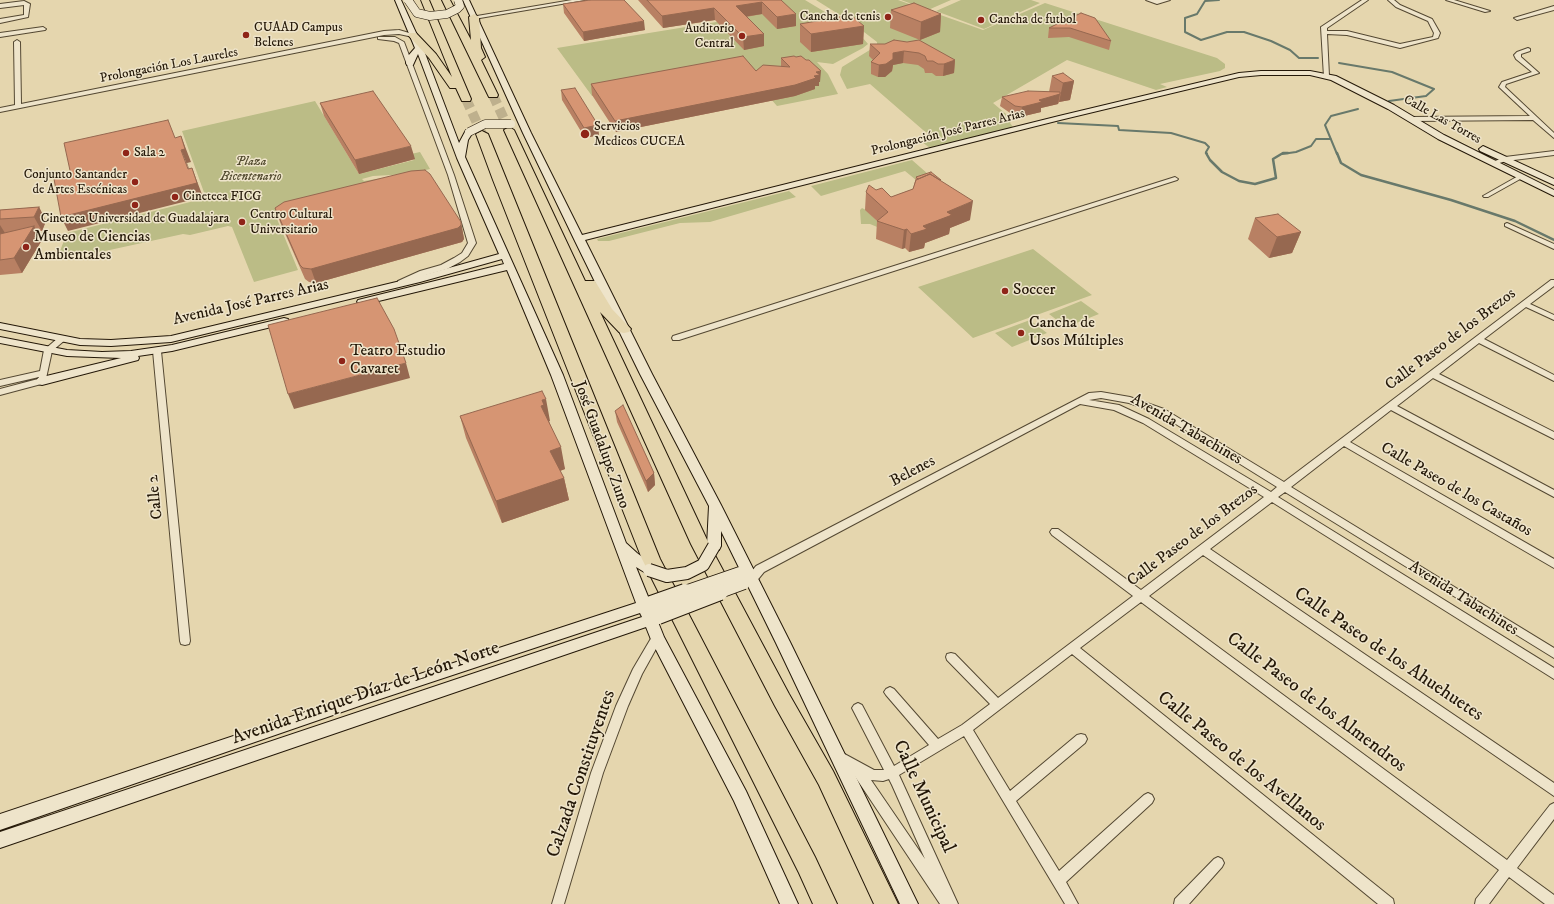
<!DOCTYPE html>
<meta charset="utf-8">
<style>
body{margin:0}
canvas{display:block;background:#e5d6ae}
</style>
<canvas width="1554" height="904"></canvas>
<script>
const ctx = document.querySelector('canvas').getContext('2d');
ctx.lineJoin = 'round';
function fillPath(path, color) {
  ctx.fillStyle = color;
  ctx.fill(path, 'evenodd');
}
function poly(rows) {
  const path = new Path2D();
  for (const r of rows) {
    path.moveTo(r[0], r[1]);
    for (let i = 2; i < r.length; i += 2) path.lineTo(r[i], r[i + 1]);
  }
  return path;
}
function strokePath(path, color, width, dash) {
  ctx.strokeStyle = color;
  ctx.lineWidth = width;
  ctx.lineCap = dash ? 'butt' : 'round';
  ctx.setLineDash(dash || []);
  ctx.stroke(path);
}
function label(font, color, halo, rows, align = 'center') {
  ctx.font = font + ' "IM FELL DW Pica",serif';
  ctx.lineWidth = 3;
  ctx.setLineDash([]);
  ctx.textBaseline = 'middle';
  ctx.strokeStyle = halo;
  ctx.fillStyle = color;
  for (const [text, x, y, turn = 0] of rows) {
    ctx.save();
    ctx.translate(x, y);
    ctx.rotate((+turn || 0) * Math.PI / 180);
    ctx.textAlign = isNaN(turn) ? turn : align;
    if (halo) ctx.strokeText(text, 0, 0);
    ctx.fillText(text, 0, 0);
    ctx.restore();
  }
}
const green = poly([
 [745,0,805,0,840,21,862,37,868,44,863,48,833,64,817,62,828,74,838,94,777,106,740,64,592,96,557,48,747,17],
 [816,0,898,0,983,30,1045,3,1217,58,1225,64,1225,68,1220,71,1160,84,1167,87,1156,90,1067,60,993,103,1012,119,1010,123,1013,127,930,148,922,142,932,136,923,130,870,84,847,89,840,75,842,67,873,48,877,45,877,42,851,22],
 [901,0,951,0,928,10],
 [961,0,1031,0,1040,3,984,29,936,11],
 [315,101,359,174,414,160,411,154,420,152,430,169,409,174,373,176,362,179,364,181,382,178,278,214,277,219,298,270,254,282,232,227,228,226,190,235,183,234,96,253,58,256,67,233,206,198,182,131],
 [912,160,928,174,916,180,905,171,821,196,811,186],
 [789,191,796,197,710,222,680,223,609,241,598,241,597,239],
 [862,208,866,210,884,228,882,229,870,224,861,224,860,210],
 [1033,249,1092,295,973,338,918,287],
 [1081,301,1099,314,1066,327,1049,314],
 [1030,320,1047,333,1012,347,995,333]
]);
const streamFar1 = poly([
 [1219,0,1205,1,1197,14,1185,18,1185,32,1201,40,1227,32,1244,32,1271,41,1290,50,1299,58,1318,58],
 [1339,63,1392,72,1434,89,1426,96,1389,101],
 [1058,123,1118,126,1119,130,1171,133,1205,143,1209,147,1206,152,1207,154],
 [1282,154,1296,152,1311,146,1316,139,1331,139],
 [1337,154,1325,125,1331,116,1358,109]
]);
const stream = poly([
 [1206,153,1210,160,1222,172,1239,181,1255,184,1276,178,1273,159,1283,153,1288,153],
 [1337,153,1341,163,1361,175,1451,200,1515,221,1554,240]
]);
const highwayTunnel = poly([
 [493,95,509,130],
 [466,99,482,134]
]);
const street = poly([
 [572,0,585,0,474,19,471,17,572,0],
 [1146,0,1170,0,1157,4,1146,0],
 [1362,0,1368,0,1327,28,1327,31,1347,31,1400,44,1433,37,1434,33,1428,21,1396,7,1388,0,1394,0,1400,5,1432,19,1440,33,1438,38,1400,48,1347,35,1327,34,1329,76,1324,77,1321,27,1362,0],
 [1446,0,1454,0,1490,11,1485,12,1446,0],
 [24,1,30,4,28,17,0,23,0,19,24,15,24,5,0,8,0,4,24,1],
 [1554,6,1554,10,1517,20,1514,18,1554,6],
 [43,27,46,29,45,30,0,37,0,33,43,27],
 [399,30,416,35,413,37,399,34,384,35,0,112,0,108,15,105,14,42,17,40,20,42,21,104,384,31,399,30],
 [378,37,395,37,404,42,454,175,476,243,468,256,460,262,447,269,426,275,401,285,398,285,398,281,420,271,441,265,454,258,462,253,468,243,448,175,399,43,394,41,378,39,378,37],
 [1528,48,1530,49,1530,51,1521,54,1521,57,1539,73,1506,84,1505,87,1554,133,1554,138,1533,120,1410,121,1407,119,1410,117,1530,116,1499,87,1502,82,1532,72,1516,59,1514,55,1517,52,1528,48],
 [1554,151,1554,155,1506,161,1493,165,1490,163,1505,157,1554,151],
 [1520,175,1522,176,1522,178,1488,197,1484,197,1483,196,1520,175],
 [1175,177,1178,179,1177,180,679,340,673,340,672,338,673,336,1175,177],
 [1507,223,1554,244,1554,249,1505,226,1505,224,1507,223],
 [1551,280,1554,280,1554,286,1530,304,1554,315,1554,320,1526,307,1484,339,1554,375,1554,381,1479,343,1439,374,1554,432,1554,439,1433,378,1397,406,1554,490,1554,497,1391,410,1350,442,1554,559,1554,568,1344,446,1291,487,1554,648,1554,658,1285,492,1278,497,1554,668,1554,679,1272,502,1210,549,1554,783,1554,796,1203,555,1149,596,1507,860,1550,805,1554,803,1554,819,1517,868,1554,895,1554,904,1545,904,1509,877,1489,904,1475,904,1476,899,1499,870,1141,602,1080,648,1393,899,1394,904,1378,904,1072,654,973,730,1010,791,1077,735,1081,734,1085,735,1087,739,1085,743,1016,801,1059,871,1144,795,1148,793,1152,795,1154,799,1152,803,1066,882,1078,904,1065,904,964,736,899,775,958,904,940,904,850,769,835,760,833,756,835,752,839,751,874,770,884,770,852,708,854,705,858,703,862,705,894,766,929,745,886,695,884,692,886,689,890,687,894,689,938,739,962,725,990,704,947,660,946,657,947,654,951,653,955,654,998,698,1133,596,1052,535,1050,532,1052,529,1058,529,1141,590,1264,497,1143,423,1114,410,1080,404,764,572,755,583,751,584,747,583,746,580,747,577,756,566,1089,393,1101,392,1130,397,1164,409,1284,482,1551,280],
 [1101,398,1129,403,1158,413,1277,487,1271,492,1149,419,1119,405,1089,400,1101,398],
 [889,779,892,785,925,859,871,780,883,781,889,779],
 [58,338,61,338,65,340,52,351,45,383,0,395,0,389,38,379,39,377,0,386,0,380,40,371,44,350,58,338],
 [157,348,161,351,190,641,189,644,185,645,181,644,180,641,153,351,157,348],
 [657,634,661,635,662,638,642,674,628,706,603,773,564,904,552,904,591,773,616,706,633,669,653,635,657,634],
 [1218,857,1222,859,1224,863,1222,867,1189,904,1174,904,1175,899,1214,859,1218,857]
]);
const secondary = poly([
 [395,0,401,0,423,48,459,143,466,130,472,130,473,132,468,140,465,157,563,375,626,543,637,553,654,566,656,570,654,574,649,575,636,567,649,599,655,600,657,604,652,609,654,612,657,611,662,613,664,617,662,621,658,622,664,637,746,791,798,904,780,904,734,801,652,642,646,627,0,848,0,832,642,617,640,613,365,704,0,830,0,814,365,692,636,603,551,375,507,270,362,305,357,302,358,300,504,264,502,259,420,282,171,342,111,346,80,345,0,329,0,323,80,339,111,340,171,336,413,278,499,254,457,158,418,54,413,65,407,65,406,63,408,56,415,48,395,0],
 [463,0,469,0,531,133,582,235,1059,116,1239,73,1261,71,1310,71,1336,76,1394,105,1444,135,1554,190,1554,196,1438,139,1388,109,1331,80,1310,75,1261,75,1239,77,1060,120,585,240,652,374,721,505,790,642,918,904,900,904,776,643,721,531,721,546,719,550,714,551,709,550,707,546,709,506,640,374,574,239,523,133,463,0],
 [1483,146,1554,179,1554,185,1480,151,1479,149,1483,146],
 [284,318,288,319,289,321,288,323,172,351,138,356,139,358,138,360,42,385,38,384,36,381,38,378,121,358,67,356,0,343,0,337,67,350,102,352,131,351,172,345,284,318]
]);
const highway = poly([
 [421,0,429,0,471,99,470,101,462,101,456,88,450,88,429,58,408,35,410,33,416,33,436,54,452,77,421,0],
 [442,0,450,0,471,40,469,17,474,14,479,17,481,48,485,57,481,60,498,95,497,97,489,97,488,95,442,0],
 [509,127,514,130,585,281,595,281,612,309,631,329,629,332,624,333,619,332,600,312,709,544,789,694,833,771,898,904,874,904,819,785,775,706,691,544,504,130,509,127],
 [482,131,488,134,660,559,815,857,837,904,813,904,799,873,642,559,493,180,476,134,482,131]
]);
const secondaryBridgeFar2 = poly([
 [408,0,417,13,430,16,447,14,457,9,460,6,458,0],
 [469,132,485,124,511,124]
]);
const secondaryBridgeFar1 = poly([
 [649,570,667,576,687,573,703,565,714,546],
 [682,593,740,573],
 [717,593,744,583]
]);
const secondaryBridge = poly([
 [651,604,685,592],
 [658,616,720,592]
]);
const wall = poly([
 [638,0,781,0,796,26,777,29,762,14,746,17,764,34,764,46,744,50,715,20,663,28],
 [563,4,645,30,584,41,564,13],
 [891,10,941,14,940,32,920,40,890,28],
 [1075,15,1111,41,1109,50,1069,37,1048,38,1049,28],
 [800,24,864,26,863,44,811,52,800,42],
 [870,44,885,44,955,60,954,73,943,76,936,76,932,73,925,73,924,69,918,65,903,63,893,65,892,71,885,77,878,77,871,74,871,62,873,60,869,56],
 [796,57,820,82,819,82,819,86,815,86,815,89,795,96,616,132,592,95,591,84,756,71,781,67,781,58],
 [1052,76,1074,81,1070,100,1059,102,1058,104,1041,108,1041,112,1020,117,1013,115,1000,106,1002,97,1049,92],
 [561,90,599,135,585,138,562,100],
 [320,103,415,159,359,174,324,116],
 [916,177,941,180,940,181,970,220,950,228,949,234,925,243,924,248,909,252,905,248,902,249,876,239,877,221,865,210,866,192,891,197,913,189],
 [39,207,46,221,42,231,37,231,42,240,22,273,0,275,0,210],
 [275,208,461,222,464,239,462,242,316,283,309,282,305,279,280,222],
 [1255,218,1301,232,1292,253,1269,258,1248,239],
 [615,411,654,473,655,485,648,492,617,422],
 [460,416,550,421,549,421,565,469,560,471,564,478,569,500,502,523,466,438]
]);
const shadedWall = poly([
 [762,2,762,14,736,18,736,6],
 [714,8,715,20,663,28,662,16],
 [796,14,796,26,777,29,777,17],
 [941,14,940,32,920,40,921,22],
 [644,21,645,30,584,41,583,32],
 [864,26,863,44,811,52,811,34],
 [764,34,764,46,744,50,743,37],
 [904,51,903,63,893,65,892,71,885,77,878,77,879,65,893,53],
 [955,60,954,73,943,76,944,64],
 [821,71,820,82,819,82,819,86,815,86,815,89,795,96,616,132,615,121,814,76,816,72],
 [1074,81,1070,100,1059,102,1063,83],
 [1060,94,1058,104,1041,108,1041,112,1020,117,1022,107,1039,100],
 [598,125,599,135,585,138,584,128],
 [181,136,191,162,187,163,194,182,181,150],
 [411,146,415,159,359,174,355,160],
 [192,168,203,197,68,231,61,217],
 [973,201,970,220,950,228,949,234,925,243,924,248,909,252,911,234,947,212],
 [39,207,46,221,42,231,34,217],
 [461,222,464,239,462,242,316,283,311,269],
 [0,225,5,233,0,234],
 [34,226,42,240,22,273,14,258],
 [907,229,905,248,902,249,904,230],
 [1301,232,1292,253,1269,258,1277,237],
 [406,363,410,378,294,409,288,394],
 [546,399,550,421,547,422,541,406,542,400],
 [561,447,565,469,554,473,550,451],
 [654,473,655,485,648,492,646,481],
 [564,478,569,500,502,523,496,501]
]);
const building = poly([
 [590,0,624,0,644,21,583,32,563,4,590,0],
 [647,0,781,0,796,14,777,17,762,2,736,6,764,34,743,37,714,8,662,16,647,0],
 [914,3,941,14,921,22,891,10,914,3],
 [1081,13,1095,18,1111,41,1070,28,1049,28,1075,15,1077,15,1081,13],
 [851,15,864,26,811,34,800,24,851,15],
 [894,40,907,42,919,40,955,60,944,64,938,64,933,61,927,61,925,56,919,53,904,51,893,53,893,59,886,64,879,65,871,62,880,53,870,44,885,44,894,40],
 [743,56,756,71,763,65,790,67,781,58,794,56,796,57,801,56,806,60,809,60,821,71,816,72,820,75,814,76,816,78,795,85,615,121,591,84,743,56],
 [1063,73,1074,81,1063,83,1052,76,1063,73],
 [575,88,598,125,584,128,561,90,575,88],
 [373,91,411,146,355,160,320,103,373,91],
 [1028,91,1060,92,1060,94,1039,100,1042,102,1022,107,1015,106,1002,97,1028,91],
 [168,120,175,138,181,136,185,149,181,150,188,169,192,168,197,183,61,217,54,179,71,175,64,143,168,120],
 [425,170,430,174,461,222,461,225,458,228,311,269,303,268,300,265,275,208,284,202,411,171,425,170],
 [931,172,941,180,940,180,930,174,918,179,916,177,931,172],
 [930,174,973,201,947,212,952,215,923,226,927,229,911,234,907,229,904,230,877,221,888,212,866,192,869,185,876,190,882,188,891,197,913,189,916,180,930,174],
 [39,207,34,217,0,219,0,210,39,207],
 [1278,214,1301,232,1277,237,1255,218,1278,214],
 [34,226,14,258,0,260,0,234,34,226],
 [377,298,394,329,406,363,288,394,268,325,377,298],
 [542,391,546,399,542,400,544,405,541,406,561,447,550,451,564,478,496,501,460,416,542,391],
 [623,405,654,473,646,481,615,411,623,405]
]);
const markers = [
 [888,17,4,"#8f2418"],
 [981,20,4,"#8f2418"],
 [246,35,4,"#8f2418"],
 [742,36,4,"#8f2418"],
 [585,134,5,"#8f2418"],
 [126,153,4,"#8f2418"],
 [135,182,4,"#8f2418"],
 [175,197,4,"#8f2418"],
 [135,205,4,"#8f2418"],
 [242,222,4,"#8f2418"],
 [26,247,4,"#8f2418"],
 [1005,291,4,"#8f2418"],
 [1021,333,4,"#8f2418"],
 [342,361,4,"#8f2418"]
];
const farPoinames = [
 ["Cancha de tenis",880,17,"right"],
 ["Cancha de futbol",989,20],
 ["CUAAD Campus",254,28],
 ["Belenes",254,43],
 ["Auditorio",734,29,"right"],
 ["Central",734,44,"right"],
 ["Servicios",594,127],
 ["Medicos CUCEA",594,142],
 ["Sala 2",134,153],
 ["Conjunto Santander",127,175,"right"],
 ["de Artes Escénicas",127,190,"right"],
 ["Cineteca FICG",183,197],
 ["Centro Cultural",250,215],
 ["Universitario",250,230],
 ["Cineteca Universidad de Guadalajara",135,219,"center"]
];
const farStreetnames = [
 ["Prolongación Los Laureles",169,66,-11],
 ["Calle Las Torres",1442,120,29],
 ["Prolongación José Parres Arias",948,133,-14]
];
const farParknames = [
 ["Plaza",251,162],
 ["Bicentenario",251,177]
];
const poiNames = [
 ["Museo de Ciencias",34,238],
 ["Ambientales",34,256],
 ["Soccer",1013,291],
 ["Cancha de",1029,324],
 ["Usos Múltiples",1029,342],
 ["Teatro Estudio",350,352],
 ["Cavaret",350,370]
];
const streetNames = [
 ["Avenida José Parres Arias",251,303,-13],
 ["Calle Paseo de los Brezos",1451,340,-37],
 ["Avenida Tabachines",1186,430,30],
 ["José Guadalupe Zuno",601,445,70],
 ["Belenes",913,472,-28],
 ["Calle Paseo de los Castaños",1456,490,30],
 ["Calle 2",156,497,-96],
 ["Calle Paseo de los Brezos",1193,536,-37],
 ["Avenida Tabachines",1463,599,32]
];
const nearStreetnames = [
 ["Calle Paseo de los Ahuehuetes",1388,655,34],
 ["Avenida Enrique Díaz de León Norte",366,694,-19],
 ["Calle Paseo de los Almendros",1316,703,37],
 ["Calle Paseo de los Avellanos",1241,762,39],
 ["Calzada Constituyentes",582,774,-71],
 ["Calle Municipal",923,797,65]
];
fillPath(green, '#bbbc86');
strokePath(streamFar1, '#68796b', 2);
strokePath(stream, '#68796b', 2.5);
strokePath(highwayTunnel, '#beb08d', 10, [10, 5]);
strokePath(street, '#544832', 2);
strokePath(secondary, '#241808', 2);
strokePath(highway, '#241808', 2);
fillPath(street, '#eee4ca');
fillPath(secondary, '#eee4ca');
fillPath(highway, '#e5d6ae');
strokePath(secondaryBridgeFar2, '#241808', 9, []);
strokePath(secondaryBridgeFar1, '#241808', 14, []);
strokePath(secondaryBridge, '#241808', 18, []);
strokePath(secondaryBridgeFar2, '#eee4ca', 8);
strokePath(secondaryBridgeFar1, '#eee4ca', 12);
strokePath(secondaryBridge, '#eee4ca', 16);
fillPath(wall, '#b88063');
fillPath(shadedWall, '#966850');
fillPath(building, '#d69573');
strokePath(building, '#966850', 1);
for (const [x, y, r, color] of markers) {
  const dot = new Path2D();
  dot.arc(x, y, r, 0, 2 * Math.PI);
  ctx.fillStyle = color;
  ctx.fill(dot);
  strokePath(dot, '#eee4ca', 1.5);
}
label('13px', '#241808', '#eee4ca', farPoinames, 'left');
label('13px', '#241808', '#eee4ca', farStreetnames);
label('italic 13px', '#51492e', '#eee4ca', farParknames);
label('16px', '#241808', '#eee4ca', poiNames, 'left');
label('16px', '#241808', '#eee4ca', streetNames);
label('19px', '#241808', '#eee4ca', nearStreetnames);
</script>
